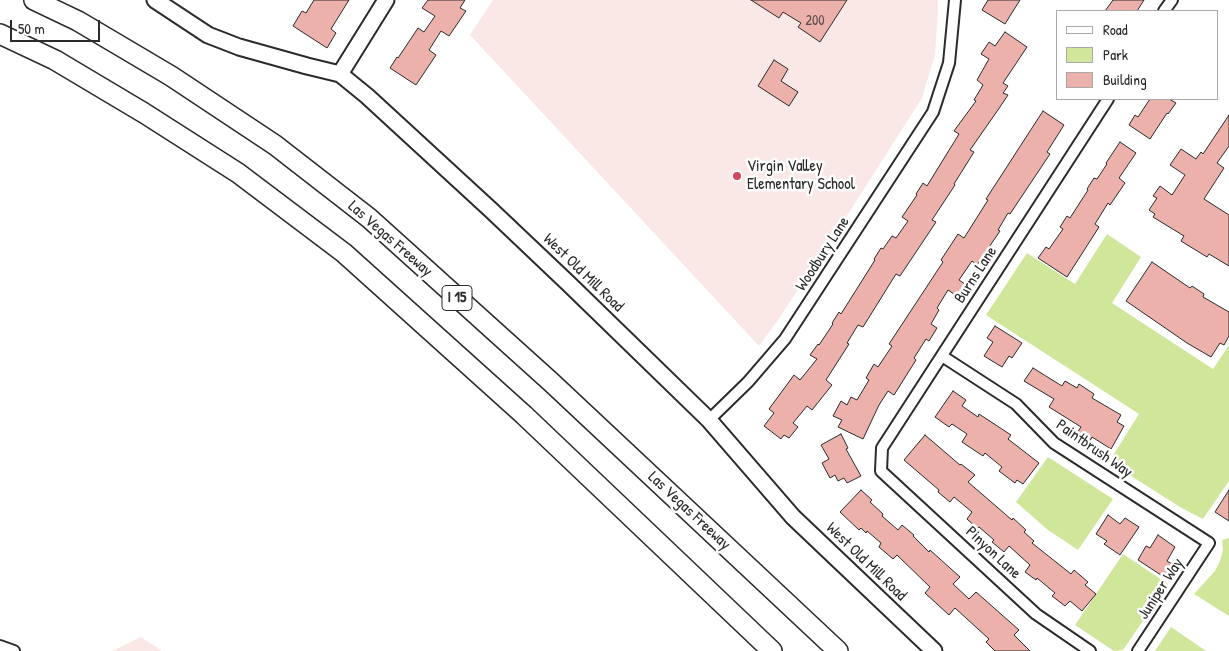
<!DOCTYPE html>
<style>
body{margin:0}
#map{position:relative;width:1229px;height:651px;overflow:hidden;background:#fff;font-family:"Patrick Hand",sans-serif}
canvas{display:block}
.legend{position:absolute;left:1056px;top:10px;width:162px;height:90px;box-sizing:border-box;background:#fff;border:1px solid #aaa;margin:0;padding:6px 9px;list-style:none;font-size:15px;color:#2b2b2b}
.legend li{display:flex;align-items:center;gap:10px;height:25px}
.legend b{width:25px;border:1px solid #aaa}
.scale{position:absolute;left:10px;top:20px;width:90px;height:22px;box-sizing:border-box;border:2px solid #2b2b2b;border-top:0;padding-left:6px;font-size:15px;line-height:18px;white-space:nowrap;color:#2b2b2b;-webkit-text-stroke:4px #fff;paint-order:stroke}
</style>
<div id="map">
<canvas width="1229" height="651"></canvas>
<ul class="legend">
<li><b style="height:6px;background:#fff"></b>Road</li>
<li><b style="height:14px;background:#d0e69b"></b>Park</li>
<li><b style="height:14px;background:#ecb1ab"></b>Building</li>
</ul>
<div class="scale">50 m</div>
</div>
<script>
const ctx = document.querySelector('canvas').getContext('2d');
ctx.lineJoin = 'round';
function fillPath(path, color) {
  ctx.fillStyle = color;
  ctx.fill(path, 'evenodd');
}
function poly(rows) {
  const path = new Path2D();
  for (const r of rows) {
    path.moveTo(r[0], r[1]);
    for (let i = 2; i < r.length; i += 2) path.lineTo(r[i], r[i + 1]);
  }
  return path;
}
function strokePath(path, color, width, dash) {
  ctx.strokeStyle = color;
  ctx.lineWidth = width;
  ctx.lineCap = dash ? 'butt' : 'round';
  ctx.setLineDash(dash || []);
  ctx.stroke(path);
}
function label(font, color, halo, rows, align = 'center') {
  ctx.font = font + ' "Patrick Hand",sans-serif';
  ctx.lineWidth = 5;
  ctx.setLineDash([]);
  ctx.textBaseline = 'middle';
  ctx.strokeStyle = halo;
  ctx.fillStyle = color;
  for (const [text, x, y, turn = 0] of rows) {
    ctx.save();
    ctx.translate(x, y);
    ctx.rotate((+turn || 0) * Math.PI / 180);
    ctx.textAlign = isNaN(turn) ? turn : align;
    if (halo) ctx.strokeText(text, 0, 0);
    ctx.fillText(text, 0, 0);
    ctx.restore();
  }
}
const built = poly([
 [493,0,938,0,938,9,935,55,922,98,850,211,778,320,759,346,470,35],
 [141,637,162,651,112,651]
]);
const green = poly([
 [1107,234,1141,257,1112,303,1213,369,1229,345,1229,481,1203,519,1180,507,1109,462,1139,414,986,315,1027,253,1075,284],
 [1048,457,1113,499,1078,550,1048,530,1016,502],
 [1229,538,1229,616,1194,594,1215,571,1220,561,1223,550,1222,540],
 [1123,554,1168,584,1123,650,1114,651,1075,625],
 [1171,627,1206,651,1155,651]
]);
const building = poly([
 [314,0,349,0,331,29,336,33,327,48,293,26,302,11,306,13,314,0],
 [428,0,465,0,460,8,466,11,449,36,441,31,429,50,436,55,416,85,390,68,397,57,398,58,418,28,424,32,435,16,422,8,428,0],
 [751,0,847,0,820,42,798,27,801,23,783,12,779,18,751,0],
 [988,0,1020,0,1005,24,982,10,988,0],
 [1113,0,1144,0,1137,11,1105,11,1113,0],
 [1005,32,1027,47,1003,83,1008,86,1003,93,1008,95,1000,107,970,150,974,152,954,184,955,185,932,220,936,222,900,276,896,274,863,327,858,325,847,343,849,344,826,380,832,385,812,410,807,406,793,423,798,427,789,438,784,435,781,439,764,426,774,413,769,409,794,375,800,380,817,359,810,355,818,344,819,345,833,324,832,323,839,312,841,314,875,260,874,259,881,248,883,249,892,236,896,238,908,221,902,217,917,195,916,194,923,183,927,186,959,134,954,131,976,101,974,100,983,85,977,80,989,59,981,54,989,42,995,46,1005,32],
 [774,60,788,69,781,81,798,92,789,106,758,86,774,60],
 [1150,99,1169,99,1176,103,1168,114,1167,113,1150,139,1129,125,1135,115,1138,117,1150,99],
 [1043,111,1064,125,1047,152,1050,154,1010,214,1008,213,998,230,1000,231,977,265,972,261,959,280,965,284,957,296,948,290,937,308,939,310,931,324,937,328,929,341,926,339,914,358,916,360,894,395,888,391,879,405,863,439,838,427,842,420,833,416,841,401,847,405,851,397,857,400,869,380,866,378,874,364,878,367,892,346,889,344,943,262,941,260,958,234,964,238,988,200,986,199,1043,111],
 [1229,115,1229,146,1217,163,1224,168,1204,199,1229,215,1229,266,1209,254,1207,257,1181,241,1184,236,1153,217,1155,214,1149,210,1157,198,1153,196,1160,186,1172,195,1185,175,1170,165,1181,149,1196,159,1201,152,1203,154,1229,115],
 [1120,142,1136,153,1119,178,1125,183,1110,205,1108,203,1095,224,1099,227,1067,277,1038,258,1046,247,1049,249,1063,229,1060,227,1067,216,1070,218,1088,190,1087,189,1094,178,1097,179,1107,164,1106,163,1120,142],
 [1152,262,1190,288,1192,286,1204,294,1203,297,1229,312,1229,336,1224,345,1220,343,1211,357,1187,343,1126,301,1152,262],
 [995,326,1022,343,1012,358,1009,356,1002,367,984,356,993,342,987,338,995,326],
 [1033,368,1062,386,1065,381,1077,388,1079,384,1094,394,1092,398,1121,415,1117,422,1124,426,1111,449,1092,437,1090,441,1077,433,1081,427,1049,407,1054,399,1024,381,1033,368],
 [953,391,966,400,962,406,978,417,979,414,1011,435,1008,439,1039,463,1023,484,1017,480,1015,483,999,471,1002,467,985,453,983,456,962,442,967,434,952,424,949,427,935,417,953,391],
 [841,434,848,448,846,449,861,476,847,483,844,478,838,481,835,475,830,478,822,463,829,459,821,445,841,434],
 [925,435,960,465,961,464,975,475,968,482,1012,520,1013,518,1026,530,1024,532,1034,541,1032,543,1071,574,1074,570,1088,582,1085,585,1096,594,1082,611,1070,601,1065,606,1052,596,1055,593,1037,578,1036,580,1025,572,1030,565,1009,546,1004,552,992,542,994,540,979,527,977,528,967,519,972,512,954,497,950,502,938,492,939,490,904,460,925,435],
 [861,490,872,500,870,502,883,514,882,516,898,530,902,525,914,535,913,536,929,552,930,550,960,577,953,584,969,599,976,592,1019,630,1014,635,1030,651,995,651,986,642,989,639,955,608,949,615,925,593,930,587,897,555,893,559,879,547,881,543,867,531,866,533,861,528,859,530,840,512,861,490],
 [1229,490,1229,521,1215,512,1229,490],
 [1108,515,1120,524,1125,518,1139,527,1120,555,1104,544,1107,541,1096,534,1108,515],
 [1158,535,1175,547,1167,561,1172,564,1164,577,1138,560,1146,546,1150,548,1158,535]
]);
const street = poly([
 [1164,11,1172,0],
 [942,356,1016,404,1054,443,1209,543,1138,651],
 [709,420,748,382,785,339,933,112,949,63,955,0],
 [0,646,14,651],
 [1090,651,1036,614,881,471,882,448,1108,99]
]);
const secondary = poly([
 [155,0,208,35,239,47,307,66,340,74,367,96,491,210,569,284,709,420,793,517,934,651],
 [340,74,386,0]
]);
const highway = poly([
 [34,0,78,21,171,76,275,145,369,218,551,382,838,651],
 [0,34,55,60,144,113,238,173,344,253,524,415,772,651]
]);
const markers = [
 [737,176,5,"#d1495b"]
];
const numberNames = [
 ["200",815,21]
];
const shields = [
 [457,298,30]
];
const shieldNames = [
 ["I 15",457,298]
];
const poiNames = [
 ["Virgin Valley",747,167],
 ["Elementary School",747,185]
];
const streetNames = [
 ["Las Vegas Freeway",390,239,41],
 ["Woodbury Lane",823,254,-57],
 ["West Old Mill Road",583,273,44],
 ["Burns Lane",976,275,-57],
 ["Paintbrush Way",1094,449,35],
 ["Las Vegas Freeway",689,511,43],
 ["Pinyon Lane",993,553,43],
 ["West Old Mill Road",866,562,44],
 ["Juniper Way",1161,589,-57]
];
fillPath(built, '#f9e8e6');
fillPath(green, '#d0e69b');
fillPath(building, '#ecb1ab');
strokePath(building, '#2b2b2b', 1);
strokePath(street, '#2b2b2b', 14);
strokePath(secondary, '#2b2b2b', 19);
strokePath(highway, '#2b2b2b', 22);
strokePath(street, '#fff', 10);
strokePath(secondary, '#fff', 15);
strokePath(highway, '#fff', 19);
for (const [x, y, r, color] of markers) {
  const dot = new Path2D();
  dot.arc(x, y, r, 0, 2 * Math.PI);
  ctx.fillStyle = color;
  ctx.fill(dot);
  strokePath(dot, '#fff', 2);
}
label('14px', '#5b4c4b', null, numberNames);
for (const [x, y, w] of shields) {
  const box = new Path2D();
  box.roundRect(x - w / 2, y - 12.5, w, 25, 4);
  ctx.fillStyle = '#fff';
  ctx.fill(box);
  strokePath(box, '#2b2b2b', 1);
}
label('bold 15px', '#2b2b2b', null, shieldNames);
label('16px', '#2b2b2b', '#fff', poiNames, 'left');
label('16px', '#2b2b2b', '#fff', streetNames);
</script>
